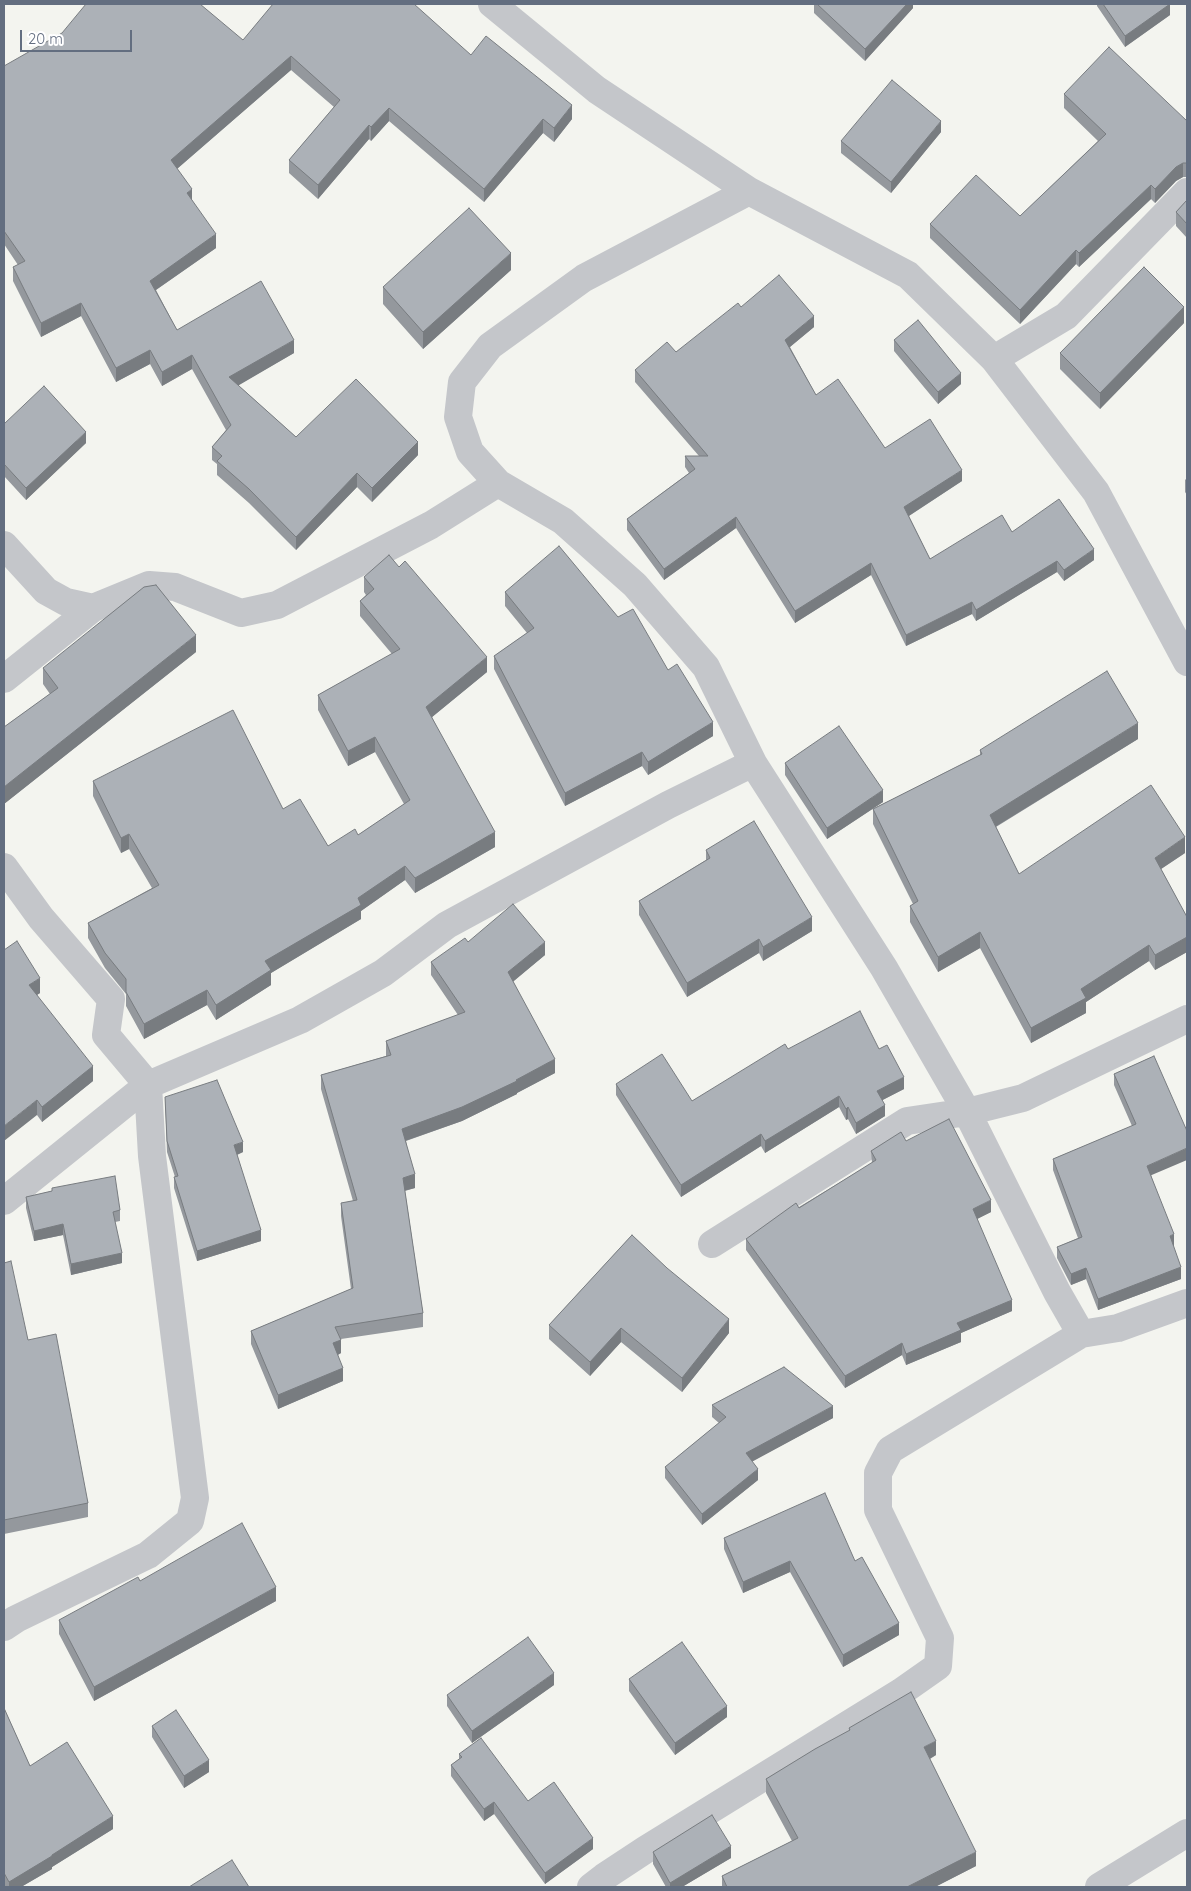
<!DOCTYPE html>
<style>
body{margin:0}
#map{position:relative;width:1191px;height:1891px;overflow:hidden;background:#f3f4ef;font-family:Quicksand,sans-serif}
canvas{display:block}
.frame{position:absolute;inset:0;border:5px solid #636e80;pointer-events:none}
.scale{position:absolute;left:20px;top:30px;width:112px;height:22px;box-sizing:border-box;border:2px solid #636e80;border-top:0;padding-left:6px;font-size:15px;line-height:18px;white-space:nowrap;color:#636e80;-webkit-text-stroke:4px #fff;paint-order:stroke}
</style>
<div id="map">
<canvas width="1191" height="1891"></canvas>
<div class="frame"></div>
<div class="scale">20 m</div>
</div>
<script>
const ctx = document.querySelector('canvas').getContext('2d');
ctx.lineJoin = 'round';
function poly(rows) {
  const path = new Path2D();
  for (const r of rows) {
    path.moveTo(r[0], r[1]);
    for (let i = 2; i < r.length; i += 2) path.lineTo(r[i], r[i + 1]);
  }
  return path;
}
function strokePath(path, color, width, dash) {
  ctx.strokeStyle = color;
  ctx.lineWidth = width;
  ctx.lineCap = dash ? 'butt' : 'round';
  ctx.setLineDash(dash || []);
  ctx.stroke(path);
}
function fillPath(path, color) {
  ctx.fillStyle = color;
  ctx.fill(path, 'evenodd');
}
const street = poly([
 [492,4,597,90,749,191,908,275,994,359,1096,492,1187,662],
 [749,191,584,278,490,346,462,382,458,417,470,452,498,483,563,521,635,585,706,667,753,763,884,968,967,1112,1057,1292,1081,1334],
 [994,359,1066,316,1187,192],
 [4,545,46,591,66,602,93,608],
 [4,679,93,608,149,585,175,587,241,613,277,605,431,525,498,483],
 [4,867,41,918,111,999,106,1035,148,1085,152,1156,195,1498,190,1521,148,1555,16,1619,4,1627],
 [4,1201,148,1085,300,1020,383,973,447,925,668,805,753,763],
 [712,1244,907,1121,967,1112,1023,1098,1187,1019],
 [591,1887,604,1877,645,1850,901,1692,938,1666,940,1638,878,1510,878,1473,890,1450,1081,1334,1118,1328,1187,1303],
 [1099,1887,1187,1833]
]);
const wall = poly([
 [814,4,913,4,913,8,865,61,814,13],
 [1097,4,1170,4,1170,15,1125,47,1097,6],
 [243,40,471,55,572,119,554,142,543,133,484,202,389,121,371,141,369,139,318,199,289,173,289,160,334,107,291,70,177,169,192,200,216,248,156,290,177,330,294,353,238,385,296,437,418,455,372,502,357,487,296,550,249,503,217,475,217,464,212,460,212,447,226,430,192,369,162,386,150,364,116,382,81,316,41,337,13,281,13,267,18,265,4,244,4,66],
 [1064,94,1187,121,1187,177,1183,177,1176,181,1155,203,1151,199,1079,267,1076,264,1020,324,930,238,930,224,1020,216,1098,141,1064,108],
 [941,132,891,193,841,153,841,141],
 [1187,200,1187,238,1176,226,1176,212],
 [511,270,423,349,383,304,383,287],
 [741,307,814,327,790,347,816,395,885,448,962,481,909,516,930,559,1012,532,1094,560,1064,581,1057,572,976,621,972,614,906,646,871,575,795,623,736,528,664,580,627,530,627,519,689,473,685,467,685,456,699,456,635,382,635,370,676,352],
 [1184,323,1100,409,1060,369,1060,353],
 [894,340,961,384,938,404,894,351],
 [4,424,86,443,26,500,4,476],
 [1187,478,1187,495,1185,492,1185,480],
 [364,577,487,672,432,717,495,847,415,893,405,880,361,911,361,919,271,973,271,985,216,1020,207,1005,144,1039,126,1006,126,994,105,968,88,938,88,923,152,888,129,849,121,853,93,796,93,781,283,809,328,846,358,835,404,804,375,752,348,766,318,710,318,695,392,654,360,616,360,601,366,595,364,592],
 [505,592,618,617,668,670,713,736,648,775,642,766,565,806,494,669,494,656,527,633,505,606],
 [196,652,4,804,4,727,50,694,43,684,43,668],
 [1138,739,996,827,1019,874,1185,853,1161,869,1187,917,1187,952,1155,970,1149,961,1086,1002,1086,1013,1031,1043,980,948,938,972,910,922,910,906,913,904,873,824,873,809,980,755,980,750],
 [785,763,883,802,827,839,785,775],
 [706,850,812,931,763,961,759,953,687,997,639,915,639,901,706,860],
 [468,942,545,955,513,981,555,1073,517,1093,517,1094,462,1121,406,1141,415,1188,405,1191,423,1313,423,1327,341,1339,341,1353,338,1355,343,1381,278,1409,251,1344,251,1331,351,1289,341,1216,341,1203,353,1201,321,1089,321,1075,386,1056,386,1041,458,1015,431,975,431,962],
 [4,950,40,993,37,995,93,1081,42,1122,37,1115],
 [788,1049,879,1049,904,1089,882,1100,885,1116,856,1134,848,1119,846,1120,839,1107,765,1153,761,1146,681,1197,616,1095,616,1084,692,1101],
 [1154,1056,1151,1175,1174,1246,1173,1246,1181,1279,1098,1310,1086,1279,1071,1285,1057,1258,1057,1247,1078,1238,1053,1170,1053,1159,1132,1126,1114,1085,1114,1074],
 [165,1097,243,1152,237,1155,261,1241,197,1261,174,1188,174,1177,175,1177,167,1152],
 [906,1141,991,1212,977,1219,1012,1311,961,1333,961,1342,906,1365,902,1355,845,1388,746,1250,746,1239,872,1163,871,1151],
 [52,1188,120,1210,120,1221,115,1222,122,1263,71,1275,63,1235,34,1241,26,1208,26,1197,52,1191],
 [632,1235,729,1333,682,1392,621,1342,590,1376,549,1339,549,1325],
 [4,1263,28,1340,88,1503,88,1517,4,1534],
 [712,1405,833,1418,752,1461,758,1480,702,1525,665,1478,665,1467,719,1423,712,1417],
 [724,1538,855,1561,899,1635,843,1667,790,1572,743,1593,724,1549],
 [140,1581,276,1601,94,1701,59,1634,59,1620],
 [629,1679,727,1717,675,1755,629,1691],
 [554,1685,472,1743,447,1706,447,1695],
 [4,1708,30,1766,113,1829,52,1867,52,1869,21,1887,4,1887],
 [152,1726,209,1772,184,1788,152,1737],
 [849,1728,936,1755,930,1759,976,1866,935,1887,722,1887,722,1876,792,1841,766,1793,766,1779,849,1731],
 [459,1754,528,1801,593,1849,545,1884,494,1814,484,1821,451,1776,451,1765,459,1759],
 [653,1852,731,1858,682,1887,666,1887,653,1864]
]);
const shadedWall = poly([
 [907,4,913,4,913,8,865,61,865,49],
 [1170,4,1170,15,1125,47,1125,36],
 [291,56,291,70,171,174,171,160],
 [572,105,572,119,554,142,554,128],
 [389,108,389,121,371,141,371,127],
 [543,119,543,133,484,202,484,189],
 [941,121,941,132,891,193,891,182],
 [369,125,369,139,318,199,318,185],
 [1183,163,1183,177,1176,181,1155,203,1155,189,1176,167],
 [1151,185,1151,199,1079,267,1079,253],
 [192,189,192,203,187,193],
 [216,234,216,248,150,294,150,281],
 [1076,250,1076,264,1020,324,1020,310],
 [511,253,511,270,423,349,423,332],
 [81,303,81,316,41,337,41,323],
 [1184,307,1184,323,1100,409,1100,393],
 [814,316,814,327,785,351,785,340],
 [294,340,294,353,229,391,229,377],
 [150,350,150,364,116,382,116,368],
 [192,355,192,369,162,386,162,372],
 [961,373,961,384,938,404,938,392],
 [86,432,86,443,26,500,26,488],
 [418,442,418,455,372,502,372,488],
 [962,470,962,481,904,519,904,507],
 [357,473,357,487,296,550,296,537],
 [736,517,736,528,664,580,664,569],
 [1094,549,1094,560,1064,581,1064,570],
 [1057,561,1057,572,976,621,976,610],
 [871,563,871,575,795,623,795,611],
 [972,602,972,614,906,646,906,635],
 [196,635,196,652,4,804,4,787],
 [487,657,487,672,426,722,426,707],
 [713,722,713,736,648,775,648,762],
 [1138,723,1138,739,990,830,990,815],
 [375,737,375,752,348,766,348,751],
 [642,752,642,766,565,806,565,793],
 [883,790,883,802,827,839,827,828],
 [495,832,495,847,415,893,415,878],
 [129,834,129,849,121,853,121,838],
 [1185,837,1185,853,1155,873,1155,858],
 [405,866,405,880,361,911,361,919,271,973,271,985,216,1020,216,1005,265,961],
 [812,917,812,931,763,961,763,947],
 [980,932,980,948,938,972,938,957],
 [1187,937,1187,952,1155,970,1155,955],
 [759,939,759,953,687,997,687,983],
 [545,942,545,955,508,986,508,972],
 [1149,945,1149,961,1086,1002,1086,1013,1031,1043,1031,1028,1081,989],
 [40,978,40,993,29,1000,29,985],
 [207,990,207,1005,144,1039,144,1024],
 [555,1059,555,1073,517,1093,517,1094,462,1121,402,1142,402,1129,516,1080],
 [93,1066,93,1081,42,1122,42,1107],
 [904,1077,904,1089,877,1103,877,1091],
 [839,1096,839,1107,765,1153,765,1141],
 [37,1100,37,1115,4,1141,4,1126],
 [885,1105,885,1116,856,1134,856,1123],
 [848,1107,848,1119,846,1120,846,1109],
 [761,1134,761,1146,681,1197,681,1185],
 [243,1142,243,1152,234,1156,234,1145],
 [1187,1148,1187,1160,1147,1177,1147,1166],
 [415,1174,415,1188,403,1191,403,1178],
 [991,1200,991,1212,973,1221,973,1209],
 [63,1224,63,1235,34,1241,34,1231],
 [261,1230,261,1241,197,1261,197,1251],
 [1174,1234,1174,1246,1170,1247,1170,1236],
 [122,1253,122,1263,71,1275,71,1264],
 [1181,1267,1181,1279,1098,1310,1098,1299],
 [1086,1268,1086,1279,1071,1285,1071,1274],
 [1012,1300,1012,1311,961,1333,961,1342,906,1365,906,1354,957,1323],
 [729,1319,729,1333,682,1392,682,1378],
 [621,1328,621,1342,590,1376,590,1362],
 [341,1340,341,1353,333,1357,333,1343],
 [902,1343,902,1355,845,1388,845,1376],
 [343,1368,343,1381,278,1409,278,1395],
 [833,1406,833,1418,746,1465,746,1453],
 [758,1469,758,1480,702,1525,702,1514],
 [790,1561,790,1572,743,1593,743,1582],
 [276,1587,276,1601,94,1701,94,1687],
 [899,1623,899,1635,843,1667,843,1655],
 [554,1673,554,1685,472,1743,472,1731],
 [727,1706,727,1717,675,1755,675,1743],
 [936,1741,936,1755,924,1762,924,1747],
 [209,1760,209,1772,184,1788,184,1776],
 [494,1802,494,1814,484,1821,484,1809],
 [113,1816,113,1829,52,1867,52,1869,21,1887,9,1887,9,1882],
 [593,1838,593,1849,545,1884,545,1873],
 [731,1846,731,1858,682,1887,670,1887,670,1883],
 [976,1852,976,1866,935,1887,907,1887]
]);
const building = poly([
 [86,4,200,4,243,40,273,4,414,4,471,55,486,36,572,105,554,128,543,119,484,189,389,108,371,127,369,125,318,185,289,160,340,100,291,56,171,160,192,189,187,193,216,234,150,281,177,330,261,281,294,340,229,377,296,437,356,379,418,442,372,488,357,473,296,537,249,489,217,461,222,456,212,447,231,425,192,355,162,372,150,350,116,368,81,303,41,323,13,267,25,261,4,231,4,66,62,33,86,4],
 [817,4,907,4,865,49,817,4],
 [1103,4,1170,4,1125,36,1103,4],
 [1109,47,1187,121,1187,163,1183,163,1176,167,1155,189,1151,185,1079,253,1076,250,1020,310,930,224,976,175,1020,216,1106,134,1064,94,1109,47],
 [892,80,941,121,891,182,841,141,892,80],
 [1187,200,1187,224,1176,212,1187,200],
 [469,208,511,253,423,332,383,287,469,208],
 [1144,267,1184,307,1100,393,1060,353,1144,267],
 [779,275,814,316,785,340,816,395,838,379,885,448,930,419,962,470,904,507,930,559,1002,515,1012,532,1059,499,1094,549,1064,570,1057,561,976,610,972,602,906,635,871,563,795,611,736,517,664,569,627,519,695,469,685,456,708,456,635,370,667,342,676,352,738,303,741,307,779,275],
 [918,320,961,373,938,392,894,340,918,320],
 [44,386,86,432,26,488,4,464,4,424,44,386],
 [559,546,618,617,633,609,668,670,677,664,713,722,648,762,642,752,565,793,494,656,534,628,505,592,559,546],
 [389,555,399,567,405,561,487,657,426,707,495,832,415,878,405,866,358,898,361,905,265,961,271,970,216,1005,207,990,144,1024,126,992,126,979,105,953,88,923,159,885,129,834,121,838,93,781,233,710,283,809,300,799,328,846,355,829,358,835,410,800,375,737,348,751,318,695,400,649,360,601,374,589,364,577,389,555],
 [156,585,196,635,4,787,4,727,58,688,43,668,144,587,156,585],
 [1107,671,1138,723,990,815,1019,874,1151,785,1185,837,1155,858,1187,917,1187,937,1155,955,1149,945,1081,989,1086,998,1031,1028,980,932,938,957,910,906,918,901,873,809,982,754,980,750,1107,671],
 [839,726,883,790,827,828,785,763,839,726],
 [754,821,812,917,763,947,759,939,687,983,639,901,710,858,706,850,754,821],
 [513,904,545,942,508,972,555,1059,516,1080,517,1081,462,1107,402,1129,415,1174,403,1178,423,1313,335,1327,341,1340,333,1343,343,1368,278,1395,251,1331,353,1288,341,1203,357,1200,321,1075,391,1055,386,1041,465,1012,431,962,465,938,468,942,513,904],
 [17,941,40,978,29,985,93,1066,42,1107,37,1100,4,1126,4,950,17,941],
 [860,1011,879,1049,887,1045,904,1077,877,1091,885,1105,856,1123,848,1107,846,1109,839,1096,765,1141,761,1134,681,1185,616,1084,662,1054,692,1101,785,1044,788,1049,860,1011],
 [1154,1056,1187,1131,1187,1148,1147,1166,1174,1234,1170,1236,1181,1267,1098,1299,1086,1268,1071,1274,1057,1247,1082,1237,1053,1159,1136,1124,1114,1074,1154,1056],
 [217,1080,243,1142,234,1145,261,1230,197,1251,174,1177,178,1176,167,1141,165,1097,217,1080],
 [949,1119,991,1200,973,1209,1012,1300,957,1323,961,1330,906,1354,902,1343,845,1376,746,1239,796,1203,799,1208,876,1160,871,1151,901,1132,906,1141,949,1119],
 [115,1176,120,1210,113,1212,122,1253,71,1264,63,1224,34,1231,26,1197,52,1191,52,1188,115,1176],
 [632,1235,667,1268,729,1319,682,1378,621,1328,590,1362,549,1325,632,1235],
 [11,1261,28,1340,56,1334,88,1503,4,1520,4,1263,11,1261],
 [784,1367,833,1406,746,1453,758,1469,702,1514,665,1467,726,1417,712,1405,784,1367],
 [825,1493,855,1561,862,1557,899,1623,843,1655,790,1561,743,1582,724,1538,825,1493],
 [242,1523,276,1587,94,1687,59,1620,138,1577,140,1581,242,1523],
 [528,1637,554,1673,472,1731,447,1695,528,1637],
 [682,1642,727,1706,675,1743,629,1679,682,1642],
 [911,1692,936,1741,924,1747,976,1852,907,1887,727,1887,722,1876,798,1838,766,1779,815,1749,850,1730,849,1728,911,1692],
 [4,1708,30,1766,67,1742,113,1816,52,1855,52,1856,9,1882,4,1873,4,1708],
 [176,1710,209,1760,184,1776,152,1726,176,1710],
 [481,1738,528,1801,554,1782,593,1838,545,1873,494,1802,484,1809,451,1765,462,1757,459,1754,481,1738],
 [712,1815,731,1846,670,1883,653,1852,712,1815],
 [232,1860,249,1887,189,1887,232,1860]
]);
strokePath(street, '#c4c6ca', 28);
fillPath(wall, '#94989d');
fillPath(shadedWall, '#787c80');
fillPath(building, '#acb1b7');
strokePath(building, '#787c80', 1);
</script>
